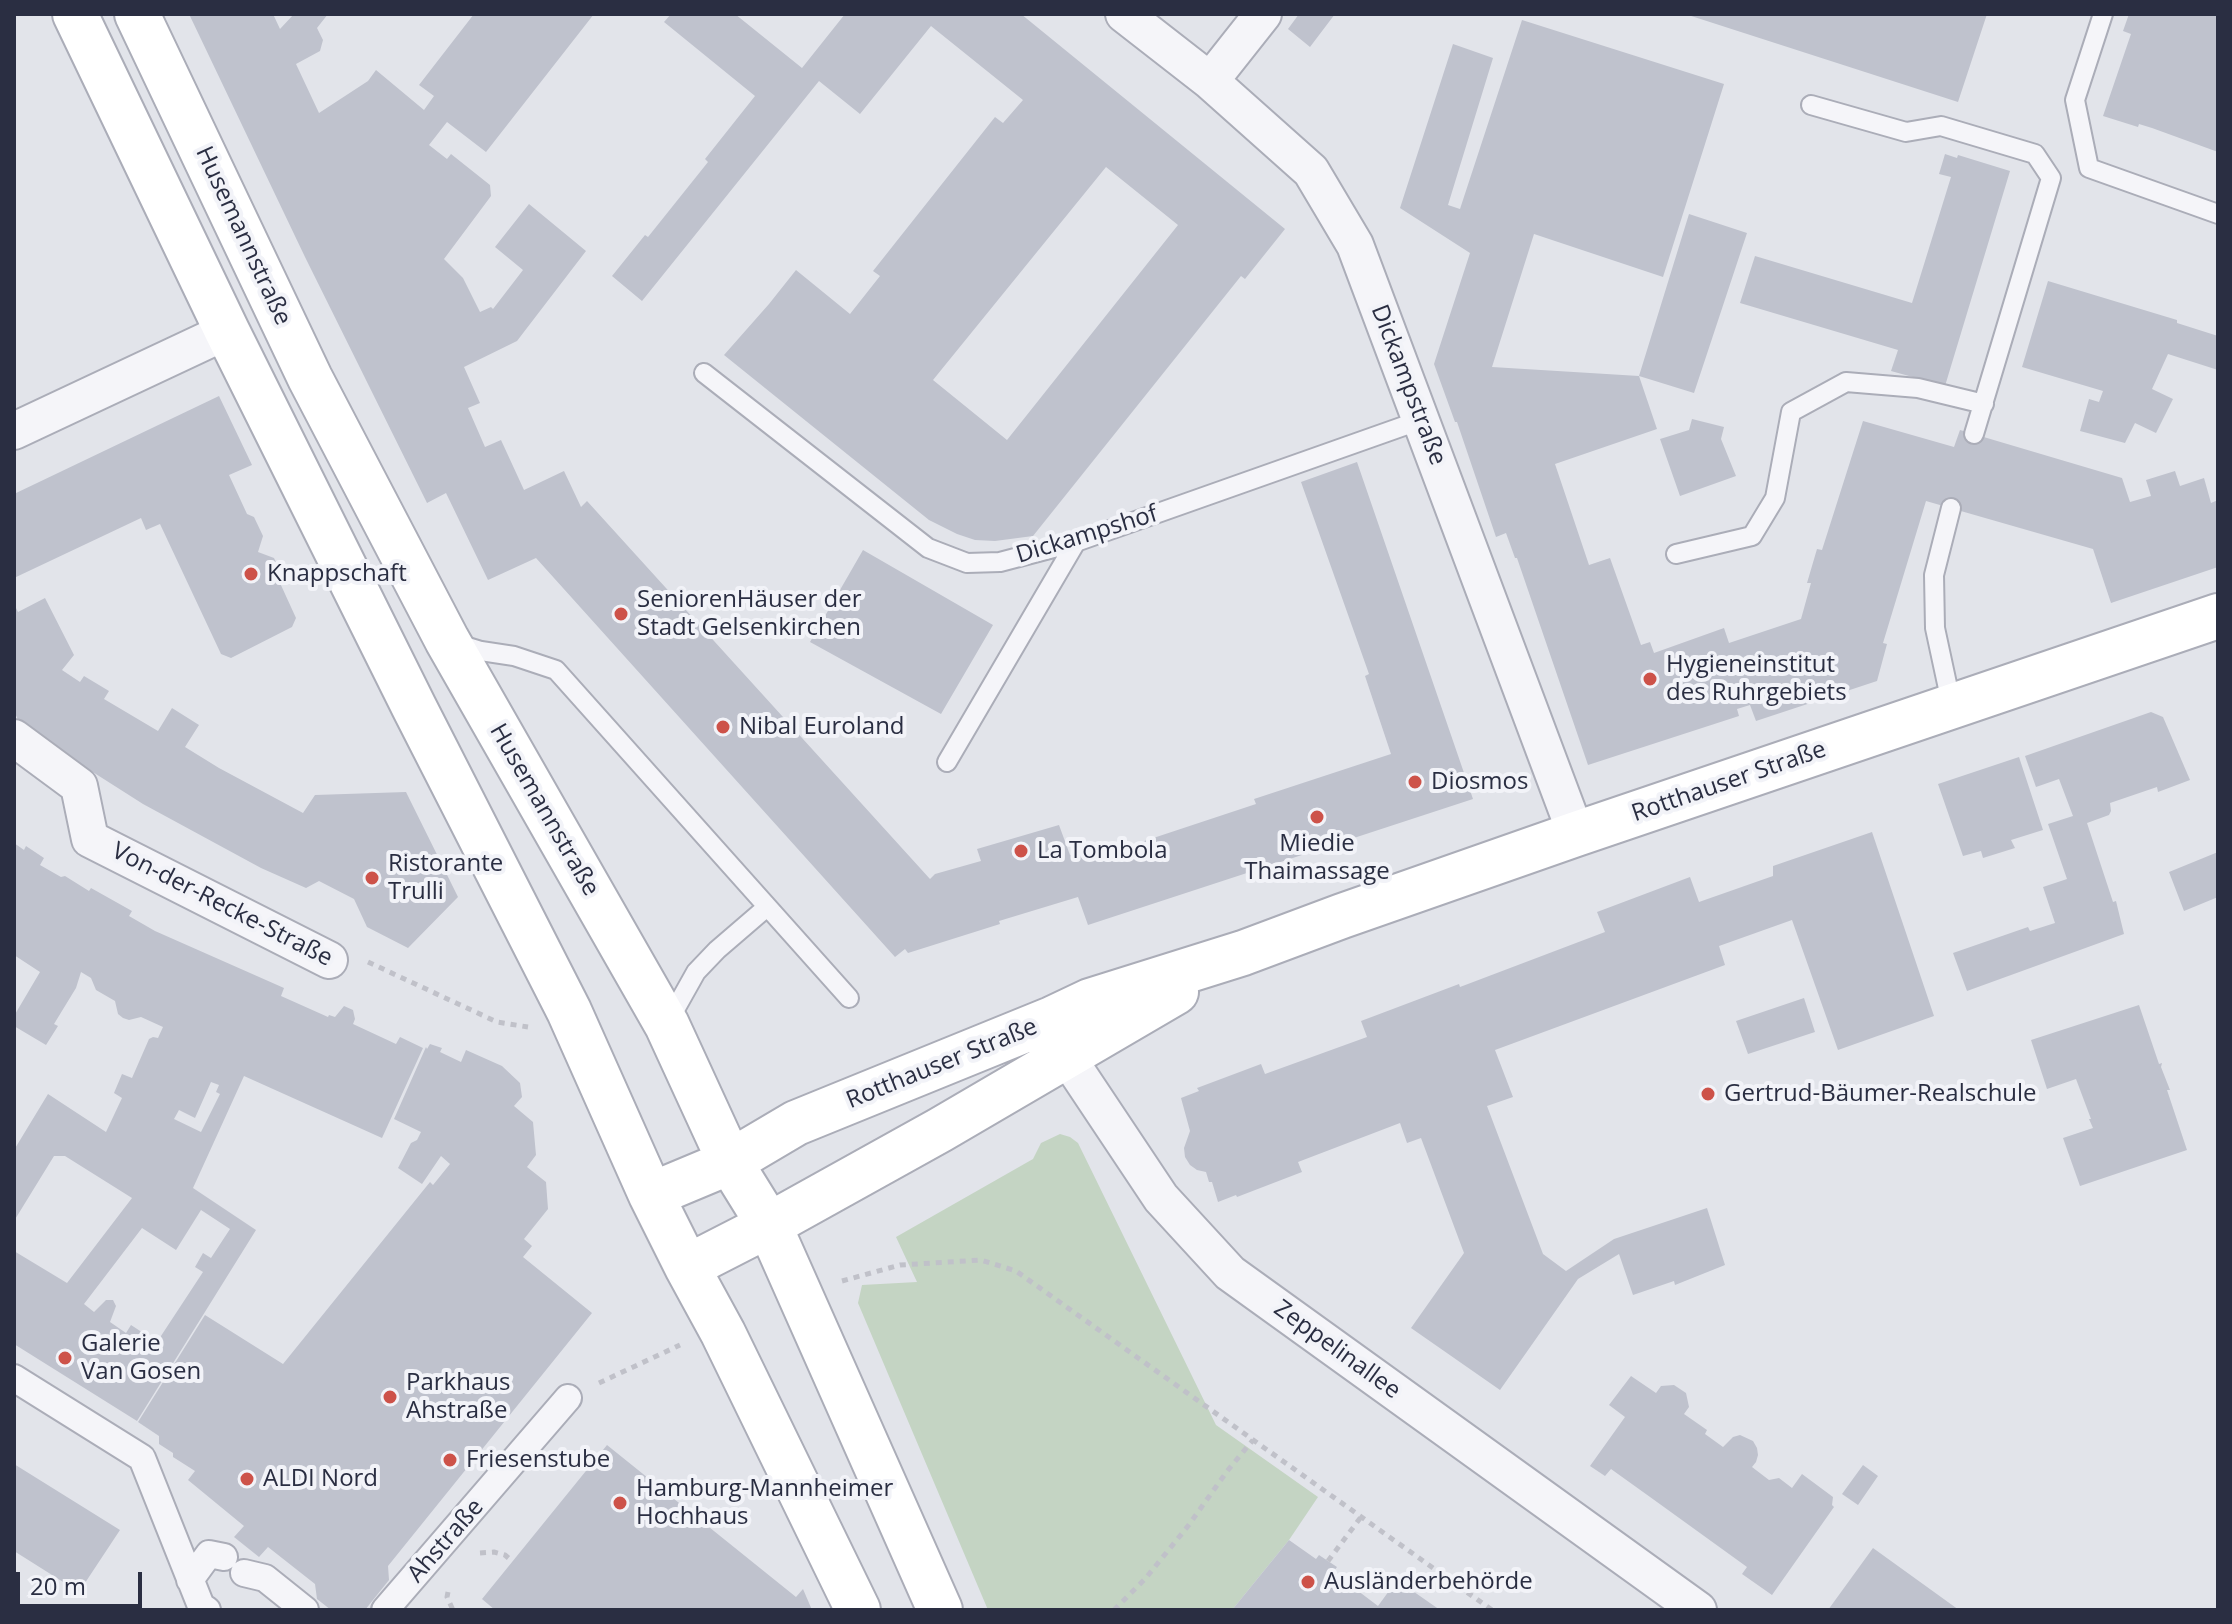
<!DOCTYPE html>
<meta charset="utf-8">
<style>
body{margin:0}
#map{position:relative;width:2232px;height:1624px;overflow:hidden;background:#e2e4ea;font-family:"Open Sans",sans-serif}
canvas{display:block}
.frame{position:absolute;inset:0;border:16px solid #2a2e42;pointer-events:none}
.scale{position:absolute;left:16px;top:1572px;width:126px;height:36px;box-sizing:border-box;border:4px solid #2a2e42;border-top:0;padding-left:10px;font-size:24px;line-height:28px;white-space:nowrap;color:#2a2e42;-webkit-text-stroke:6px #f2f3f8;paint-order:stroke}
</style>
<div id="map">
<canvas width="2232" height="1624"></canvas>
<div class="frame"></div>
<div class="scale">20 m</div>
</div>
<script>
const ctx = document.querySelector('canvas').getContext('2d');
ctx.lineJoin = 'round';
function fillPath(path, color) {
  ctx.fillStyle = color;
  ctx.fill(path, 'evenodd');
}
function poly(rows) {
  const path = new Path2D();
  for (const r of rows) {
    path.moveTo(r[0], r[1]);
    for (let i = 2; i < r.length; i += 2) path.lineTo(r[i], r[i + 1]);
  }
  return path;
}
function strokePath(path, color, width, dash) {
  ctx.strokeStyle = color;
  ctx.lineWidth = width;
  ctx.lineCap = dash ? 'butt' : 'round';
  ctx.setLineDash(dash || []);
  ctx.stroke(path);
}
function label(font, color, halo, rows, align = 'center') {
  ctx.font = font + ' "Open Sans",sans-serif';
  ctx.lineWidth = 8;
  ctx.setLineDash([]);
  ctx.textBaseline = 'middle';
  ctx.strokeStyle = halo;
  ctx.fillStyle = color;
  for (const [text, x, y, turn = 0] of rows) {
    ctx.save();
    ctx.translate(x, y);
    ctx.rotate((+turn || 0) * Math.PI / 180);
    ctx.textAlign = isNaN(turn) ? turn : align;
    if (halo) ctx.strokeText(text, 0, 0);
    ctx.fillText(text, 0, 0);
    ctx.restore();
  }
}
const green = poly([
 [1060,1134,1070,1137,1078,1143,1216,1425,1318,1497,1289,1540,1232,1610,988,1610,858,1303,862,1285,917,1282,896,1237,1033,1159,1041,1143]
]);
const building = poly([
 [189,14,273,14,280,29,294,14,328,14,317,28,323,40,320,51,296,64,319,113,368,81,376,70,424,110,434,96,419,85,474,14,594,14,486,152,447,122,429,145,447,159,451,154,490,185,491,196,444,259,463,278,480,312,491,307,493,309,523,270,495,247,529,204,586,251,517,341,464,367,480,403,468,408,485,447,501,440,524,490,564,471,581,507,587,501,930,879,935,874,981,861,977,849,1059,825,1070,855,1096,846,1099,856,1256,804,1254,799,1391,754,1365,676,1369,674,1301,482,1357,462,1473,799,1088,925,1078,897,999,921,1000,924,908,953,905,949,895,957,536,558,488,580,446,493,427,503,305,257],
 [671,14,735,14,802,68,845,14,1021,14,1285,229,1245,279,1241,276,1033,536,995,541,975,540,957,534,929,520,724,355,769,304,796,270,850,314,880,276,873,271,995,117,1003,123,1023,100,931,26,860,114,819,81,642,301,612,276,645,235,648,237,708,162,705,159,755,96,664,22],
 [1106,167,1178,225,1007,440,933,380],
 [1299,14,1335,14,1310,47,1288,29],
 [1685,14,1987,14,1958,102],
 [2129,14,2218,14,2218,152,2152,128,2139,124,2138,127,2103,116,2131,34,2123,31],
 [1522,20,1724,84,1663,277,1534,234,1492,367,1639,376,1689,214,1747,233,1694,393,1639,376,1657,429,1555,464,1589,565,1610,558,1641,645,1650,642,1654,653,1724,628,1729,643,1801,619,1811,583,1807,583,1817,549,1822,550,1863,421,1954,447,1960,430,2122,478,2130,502,2151,496,2146,480,2175,471,2180,486,2204,478,2211,503,2218,500,2218,567,2111,603,2093,549,1926,501,1883,643,1887,644,1877,681,1756,721,1750,705,1737,709,1739,716,1588,765,1517,558,1515,558,1506,533,1496,537,1457,422,1455,422,1434,364,1470,253,1400,208,1453,44,1493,58,1448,205,1460,209],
 [1945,154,1957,158,1958,155,2010,171,1945,386,1891,371,1898,350,1740,303,1755,256,1912,303,1951,177,1939,174],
 [2048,281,2177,320,2177,323,2218,336,2218,370,2168,354,2152,389,2173,399,2156,433,2135,423,2125,443,2080,431,2089,399,2099,402,2103,391,2022,367],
 [219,396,252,465,229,475,247,514,254,517,263,536,258,552,274,558,282,575,280,583,296,618,292,627,231,658,221,654,160,524,146,530,141,518,14,578,14,494],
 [1692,419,1724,427,1721,439,1736,476,1680,496,1660,439,1689,430],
 [863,550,993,625,941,714,810,642],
 [45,598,74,655,62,670,80,682,84,676,109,691,104,699,158,731,172,708,199,725,185,747,219,768,303,813,315,795,406,792,458,897,408,948,367,927,354,899,319,881,306,888,261,868,143,804,55,748,19,722,14,711,14,604,18,612],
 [2151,712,2163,717,2190,780,2158,792,2157,787,2110,803,2111,811,2109,815,2087,823,2113,902,2116,901,2124,934,1967,991,1953,953,2028,927,2030,931,2055,923,2043,887,2067,879,2048,824,2073,816,2059,779,2036,787,2025,756],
 [2019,757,2043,830,2011,840,2015,848,1983,858,1981,851,1963,856,1938,784],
 [1872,832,1934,1016,1838,1050,1792,920,1719,946,1725,965,1495,1050,1513,1097,1487,1106,1543,1254,1566,1271,1614,1239,1707,1208,1725,1265,1675,1285,1674,1281,1633,1295,1619,1254,1578,1279,1500,1390,1411,1328,1464,1253,1421,1138,1407,1143,1400,1123,1298,1162,1302,1172,1237,1197,1236,1195,1218,1202,1212,1182,1209,1182,1206,1172,1197,1170,1190,1165,1185,1157,1184,1148,1190,1131,1181,1098,1199,1091,1197,1088,1261,1064,1265,1074,1367,1037,1361,1021,1459,984,1460,987,1605,932,1597,912,1690,877,1699,902,1773,876,1773,866],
 [14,843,24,850,26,846,44,858,40,865,61,877,65,876,89,891,91,888,132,911,129,916,155,931,284,988,281,996,328,1017,329,1015,335,1017,344,1006,353,1010,355,1019,353,1024,396,1044,400,1037,423,1048,382,1138,244,1076,193,1188,256,1230,137,1421,14,1344,14,1251,67,1283,132,1198,65,1156,54,1156,14,1221,14,1150,48,1094,106,1132,122,1098,114,1093,122,1074,132,1078,149,1039,153,1037,158,1038,163,1027,141,1017,129,1020,123,1018,118,1014,115,1001,96,990,91,978,81,972,76,988,54,1024,58,1026,46,1045,14,1026,14,1016,40,972,14,955],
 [211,1082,219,1085,216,1092,220,1094,201,1132,174,1119,179,1110,195,1118],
 [201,1210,230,1229,211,1258,203,1253,195,1267,203,1272,157,1342,131,1325,126,1333,110,1322,116,1306,113,1300,106,1300,94,1312,84,1304,142,1228,176,1250],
 [2218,852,2218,897,2184,911,2169,872],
 [1804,998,1815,1032,1748,1054,1736,1021],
 [2139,1005,2159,1064,2162,1063,2161,1067,2170,1090,2167,1090,2187,1150,2080,1186,2063,1138,2093,1128,2089,1119,2091,1119,2076,1079,2047,1089,2031,1040],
 [430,1044,442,1048,440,1052,461,1062,466,1050,502,1066,520,1083,522,1097,514,1106,533,1122,536,1155,527,1167,546,1182,548,1209,524,1239,532,1246,523,1257,592,1313,388,1566,389,1580,365,1610,331,1610,317,1599,315,1584,268,1547,259,1557,234,1537,244,1526,188,1480,195,1471,173,1457,173,1453,159,1444,159,1436,138,1422,205,1315,283,1364,430,1182,433,1185,450,1164,441,1156,422,1184,398,1168,411,1143,417,1140,421,1132,394,1119,426,1047,427,1049],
 [1631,1376,1656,1393,1661,1386,1674,1385,1686,1393,1689,1407,1684,1414,1707,1430,1705,1434,1723,1447,1733,1437,1740,1435,1753,1441,1757,1448,1758,1455,1756,1462,1752,1467,1769,1480,1779,1478,1792,1488,1802,1474,1833,1497,1832,1505,1834,1507,1772,1595,1742,1574,1747,1567,1657,1502,1611,1469,1605,1476,1590,1466,1625,1417,1609,1405],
 [607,1445,796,1597,803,1589,812,1610,495,1610,482,1599],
 [14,1464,120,1530,79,1592,14,1551],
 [1863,1465,1878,1476,1858,1505,1842,1494],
 [1289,1540,1316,1559,1319,1555,1337,1567,1333,1572,1378,1606,1397,1580,1440,1610,1232,1610],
 [1873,1548,1959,1610,1828,1610]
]);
const path = poly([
 [368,962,497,1022,528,1027],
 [842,1281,900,1265,981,1260,1016,1271,1492,1610],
 [599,1383,680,1345],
 [480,1553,494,1552,505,1555,513,1562],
 [1328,1561,1361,1517],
 [448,1592,447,1597,453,1610],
 [1114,1610,1145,1579,1188,1526,1228,1470,1253,1440]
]);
const service = poly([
 [2103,14,2075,100,2089,168,2218,214],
 [1811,105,1906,132,1941,126,2035,154,2051,178,1974,434],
 [704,373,928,548,967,563,1000,562,1076,542,1421,420],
 [1951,508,1934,575,1935,628,1952,707],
 [1676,554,1752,536,1775,498,1791,412,1846,382,1918,388,1984,404],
 [455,643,481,651,514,656,556,670,849,998],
 [947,762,1076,542],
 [668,1022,696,972,717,950,767,907]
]);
const pedestrian = poly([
 [14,1378,142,1458,201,1606,207,1610],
 [244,1573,265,1578,305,1610],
 [190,1580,209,1554,224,1557],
 [385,1610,568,1398]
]);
const minor = poly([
 [1124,14,1210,81,1311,171,1355,245,1576,834],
 [1210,81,1263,14],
 [14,431,227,331],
 [14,738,79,786,90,839,329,960],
 [1057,1033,1067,1057,1161,1198,1230,1273,1698,1610]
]);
const secondary = poly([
 [75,14,227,331,414,707,569,1011,651,1195,687,1267,723,1333,858,1610],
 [137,14,310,378,447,640,667,1025,730,1162,769,1225,940,1610],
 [651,1195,730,1162,796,1123,1052,1019,1090,1001,1243,953,1342,916,1576,834,2218,616],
 [687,1267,769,1225,940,1130,1176,992]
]);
const markers = [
 [251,574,8,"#cd5249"],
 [621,614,8,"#cd5249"],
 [1650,679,8,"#cd5249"],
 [723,727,8,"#cd5249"],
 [1415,782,8,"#cd5249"],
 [1317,817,8,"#cd5249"],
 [1021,851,8,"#cd5249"],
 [372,878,8,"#cd5249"],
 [1708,1094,8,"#cd5249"],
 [65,1358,8,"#cd5249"],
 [390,1397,8,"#cd5249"],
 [450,1460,8,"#cd5249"],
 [247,1479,8,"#cd5249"],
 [620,1503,8,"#cd5249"],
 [1308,1582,8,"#cd5249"]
];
const streetNames = [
 ["Husemannstraße",243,236,65],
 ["Dickampstraße",1408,385,69],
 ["Dickampshof",1087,535,-17],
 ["Rotthauser Straße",1729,782,-19],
 ["Husemannstraße",544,810,60],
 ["Von-der-Recke-Straße",222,905,27],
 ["Rotthauser Straße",942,1064,-22],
 ["Zeppelinallee",1337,1350,36],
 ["Ahstraße",446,1541,-49]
];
const poiNames = [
 ["Knappschaft",267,574],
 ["SeniorenHäuser der",637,600],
 ["Stadt Gelsenkirchen",637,628],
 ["Hygieneinstitut",1666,665],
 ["des Ruhrgebiets",1666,693],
 ["Nibal Euroland",739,727],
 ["Diosmos",1431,782],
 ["Miedie",1317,844,"center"],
 ["Thaimassage",1317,872,"center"],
 ["La Tombola",1037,851],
 ["Ristorante",388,864],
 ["Trulli",388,892],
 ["Gertrud-Bäumer-Realschule",1724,1094],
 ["Galerie",81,1344],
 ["Van Gosen",81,1372],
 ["Parkhaus",406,1383],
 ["Ahstraße",406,1411],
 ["Friesenstube",466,1460],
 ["ALDI Nord",263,1479],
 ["Hamburg-Mannheimer",636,1489],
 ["Hochhaus",636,1517],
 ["Ausländerbehörde",1324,1582]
];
fillPath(green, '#c4d4c3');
fillPath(building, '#bfc2cd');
strokePath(service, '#abadb8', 22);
strokePath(pedestrian, '#abadb8', 30);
strokePath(minor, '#abadb8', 40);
strokePath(secondary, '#abadb8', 48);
strokePath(path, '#c0c1c9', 5, [6, 6]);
strokePath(service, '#f5f5f9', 18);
strokePath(pedestrian, '#f5f5f9', 26);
strokePath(minor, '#f5f5f9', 36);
strokePath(secondary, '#fff', 44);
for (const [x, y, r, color] of markers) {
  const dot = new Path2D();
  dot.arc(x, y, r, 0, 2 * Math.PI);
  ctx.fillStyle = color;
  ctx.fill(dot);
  strokePath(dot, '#f2f3f8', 3);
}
label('24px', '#2a2e42', '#f2f3f8', streetNames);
label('24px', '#2a2e42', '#f2f3f8', poiNames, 'left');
</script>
